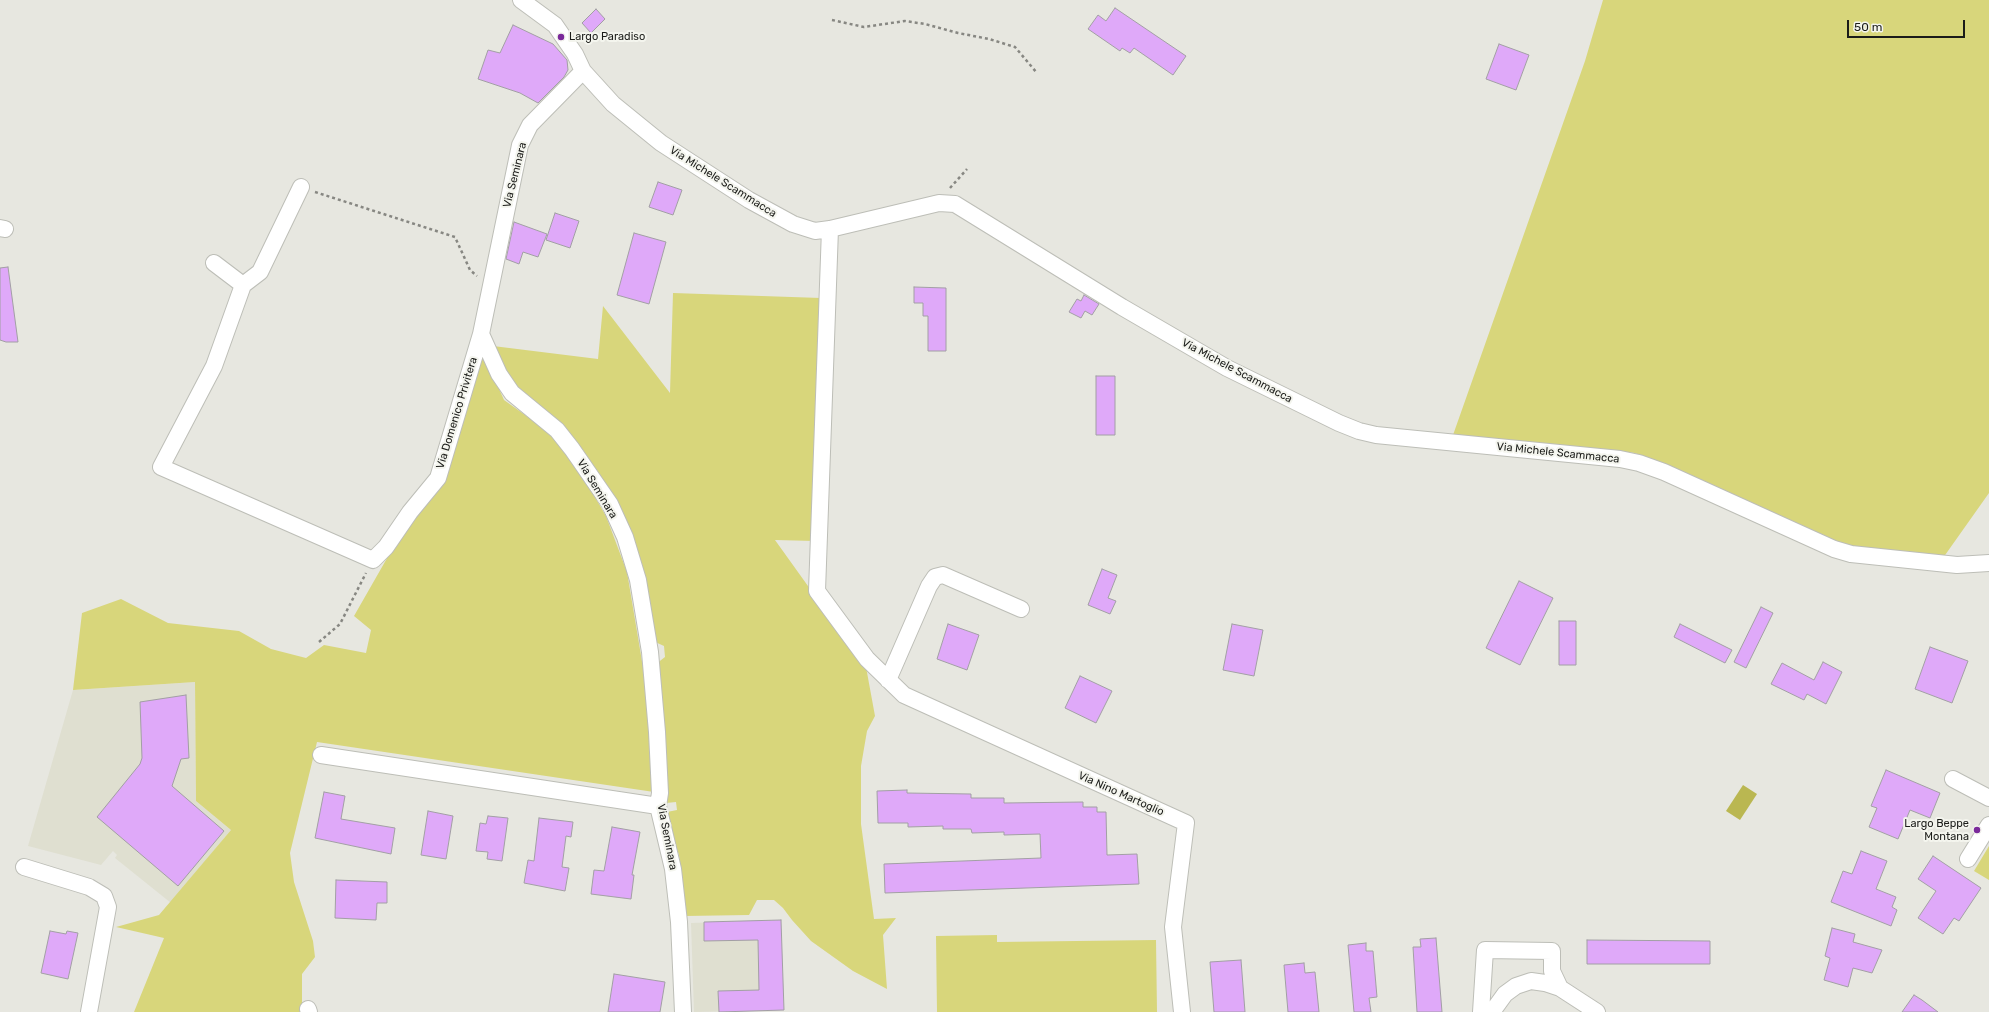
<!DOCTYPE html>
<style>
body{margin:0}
#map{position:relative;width:1989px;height:1012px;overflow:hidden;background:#e7e7e0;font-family:Rubik,sans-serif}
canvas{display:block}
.scale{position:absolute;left:1847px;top:20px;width:118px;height:18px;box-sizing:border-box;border:2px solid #1b1c19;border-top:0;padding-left:5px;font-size:12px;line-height:14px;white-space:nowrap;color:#1b1c19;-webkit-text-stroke:3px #f4f5ee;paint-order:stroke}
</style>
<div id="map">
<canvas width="1989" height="1012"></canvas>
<div class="scale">50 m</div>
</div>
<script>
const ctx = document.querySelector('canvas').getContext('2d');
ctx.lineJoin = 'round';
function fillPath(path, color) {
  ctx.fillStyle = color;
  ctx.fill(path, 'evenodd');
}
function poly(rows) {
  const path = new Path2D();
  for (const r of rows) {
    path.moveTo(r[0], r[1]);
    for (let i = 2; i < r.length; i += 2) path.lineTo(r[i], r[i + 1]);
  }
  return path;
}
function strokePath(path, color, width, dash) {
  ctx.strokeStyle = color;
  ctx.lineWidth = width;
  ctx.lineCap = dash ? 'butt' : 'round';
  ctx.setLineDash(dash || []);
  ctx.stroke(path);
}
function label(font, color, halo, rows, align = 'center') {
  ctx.font = font + ' Rubik,sans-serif';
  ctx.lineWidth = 4;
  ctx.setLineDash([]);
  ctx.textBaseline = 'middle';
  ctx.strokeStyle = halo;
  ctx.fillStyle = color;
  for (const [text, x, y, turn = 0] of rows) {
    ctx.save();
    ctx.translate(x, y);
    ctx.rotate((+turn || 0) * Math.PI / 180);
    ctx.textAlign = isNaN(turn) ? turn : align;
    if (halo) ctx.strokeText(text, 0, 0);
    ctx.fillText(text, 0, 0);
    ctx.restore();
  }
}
const built = poly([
 [195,682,196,801,231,830,171,903,115,858,117,855,113,851,101,865,28,846,73,690],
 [781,920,784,1010,694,1012,691,923]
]);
const green = poly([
 [1603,0,1989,0,1989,493,1943,558,1853,548,1808,531,1635,453,1453,435,1585,61],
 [673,293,821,298,815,541,775,540,866,667,875,716,867,731,861,766,861,824,874,919,896,918,883,935,887,989,853,971,811,941,792,920,783,908,774,900,757,900,749,915,685,916,679,855,671,832,667,812,677,810,676,802,666,803,656,664,665,657,664,646,653,641,642,564,628,531,517,389,493,346,598,359,603,306,670,393],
 [483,353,504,400,556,437,574,461,606,516,627,572,649,703,654,792,317,742,290,853,294,882,313,941,315,957,302,974,302,1012,134,1012,164,938,116,927,159,915,231,830,196,801,195,682,73,690,82,613,121,599,168,623,239,631,271,649,306,658,324,645,366,653,371,630,354,616,390,553,439,487],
 [1989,846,1989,880,1974,871],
 [997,935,997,942,1156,940,1157,1012,937,1012,936,936]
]);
const water = poly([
 [1743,785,1757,794,1740,820,1726,811]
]);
const building = poly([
 [1115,8,1186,56,1173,75,1134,48,1130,53,1122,48,1120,51,1088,29,1098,15,1106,21,1115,8],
 [596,9,605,19,591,33,582,23,596,9],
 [513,25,553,44,567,60,568,70,564,77,538,103,520,93,478,79,488,50,500,53,513,25],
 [1499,44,1529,55,1516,90,1486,79,1499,44],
 [658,182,682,190,673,215,649,207,658,182],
 [555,213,579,221,570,248,546,240,555,213],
 [514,222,547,234,538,257,523,252,519,264,506,259,514,222],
 [634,233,666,242,649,304,617,295,634,233],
 [8,267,18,342,6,342,0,340,0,268,8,267],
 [914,287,946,288,946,351,928,351,928,316,923,316,923,303,914,303,914,287],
 [1084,295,1099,304,1092,315,1085,311,1081,318,1069,312,1077,299,1081,301,1084,295],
 [1096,376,1115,376,1115,435,1096,435,1096,376],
 [1102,569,1117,575,1108,598,1116,601,1110,614,1088,605,1102,569],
 [1519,581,1553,598,1520,665,1486,648,1519,581],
 [1761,607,1773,613,1746,668,1734,662,1761,607],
 [1559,621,1576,621,1576,665,1559,665,1559,621],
 [948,624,979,635,967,670,937,659,948,624],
 [1232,624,1263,630,1254,676,1223,670,1232,624],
 [1680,624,1732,650,1725,663,1674,637,1680,624],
 [1930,647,1968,661,1952,703,1915,689,1930,647],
 [1823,662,1842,672,1826,704,1807,694,1804,700,1771,684,1782,663,1814,680,1823,662],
 [1080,676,1112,691,1096,723,1065,708,1080,676],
 [186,695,189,758,181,759,172,786,224,831,178,886,97,817,140,764,142,758,140,702,186,695],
 [1886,770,1940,793,1930,818,1910,810,1898,839,1869,827,1877,808,1871,806,1886,770],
 [907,790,907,793,971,794,971,798,1004,798,1004,803,1083,802,1083,807,1097,807,1097,812,1106,812,1107,855,1137,854,1139,884,885,893,884,864,1041,858,1040,834,1004,835,1004,832,972,833,971,829,943,829,943,826,908,827,908,823,878,823,877,791,907,790],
 [324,792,345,796,341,819,395,828,391,854,315,838,324,792],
 [428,811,453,816,446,859,421,855,428,811],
 [488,816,508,818,502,861,487,859,488,852,476,851,480,823,486,824,488,816],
 [539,818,573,822,571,837,566,836,562,867,569,868,565,891,524,883,528,860,534,861,539,818],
 [612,827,640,832,632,875,634,875,631,899,591,894,594,870,604,871,612,827],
 [1861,851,1887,861,1876,889,1896,897,1892,907,1897,910,1891,926,1831,902,1843,871,1852,874,1861,851],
 [1933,856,1981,888,1959,921,1954,918,1943,934,1918,918,1936,891,1918,879,1933,856],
 [336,880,387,882,387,903,377,903,376,920,335,918,336,880],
 [781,920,784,1010,719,1012,718,991,759,990,758,940,704,941,704,922,781,920],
 [1832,928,1855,934,1853,942,1882,950,1872,973,1853,968,1848,987,1824,980,1830,958,1825,956,1832,928],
 [50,931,66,934,67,931,78,933,68,979,41,973,50,931],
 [1436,938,1442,1012,1417,1012,1413,947,1421,947,1420,939,1436,938],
 [1587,940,1710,941,1710,964,1587,964,1587,940],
 [1366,943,1366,951,1373,951,1377,997,1369,998,1371,1012,1354,1012,1348,945,1366,943],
 [1241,960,1245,1012,1214,1012,1210,962,1241,960],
 [1304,963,1305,973,1315,972,1319,1012,1288,1012,1284,965,1304,963],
 [614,974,665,982,660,1012,608,1012,614,974],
 [1914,995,1922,1000,1938,1012,1902,1012,1914,995]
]);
const path = poly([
 [832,20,864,27,905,21,925,24,958,33,989,39,1015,47,1037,73],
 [950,188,967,169],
 [315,192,455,237,470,270,477,276],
 [319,642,340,624,366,573]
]);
const minor = poly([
 [521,0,555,25,575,54,583,71,613,104,661,143,749,200,793,224,815,231,830,229,939,203,955,204,1122,307,1227,368,1339,423,1359,431,1376,435,1620,459,1639,463,1664,472,1834,549,1851,554,1957,565,1989,563],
 [583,71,530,125,520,145,481,334,499,374,512,393,557,430,572,449,610,504,625,537,638,580,650,652,657,732,660,793,658,806,673,869,679,922,683,1012],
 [0,228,5,229],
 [830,229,817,591,867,659,904,695,1186,823,1173,927,1182,1012],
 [214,263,243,285,214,366,161,467,373,560,386,547,410,512,438,478,481,334],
 [243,285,260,272,301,187],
 [888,680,929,586,935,577,943,575,1021,609],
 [321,755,658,806],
 [1953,779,1989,798],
 [1968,859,1989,825],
 [24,867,89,887,104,896,108,907,89,1012],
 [308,1009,309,1012],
 [1481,1012,1485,950,1552,951,1552,971,1560,988],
 [1492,1012,1505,994,1516,986,1531,981,1545,983,1560,988,1597,1012]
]);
const markers = [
 [561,37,4,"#7a299a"],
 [1977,830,4,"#7a299a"]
];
const poiNames = [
 ["Largo Paradiso",569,37],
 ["Largo Beppe",1969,824,"right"],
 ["Montana",1969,837,"right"]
];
const streetNames = [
 ["Via Seminara",515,175,-76],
 ["Via Michele Scammacca",723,182,32],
 ["Via Michele Scammacca",1237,371,28],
 ["Via Domenico Privitera",457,413,-73],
 ["Via Michele Scammacca",1558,453,6],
 ["Via Seminara",597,489,59],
 ["Via Nino Martoglio",1121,794,24],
 ["Via Seminara",667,837,79]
];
fillPath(built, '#dfdfd0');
fillPath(green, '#d8d67b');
fillPath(water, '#bab751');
fillPath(building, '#dfa9f9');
strokePath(building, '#a29fa4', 1);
strokePath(minor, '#bdbeb7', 18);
strokePath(path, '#878782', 2.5, [3, 3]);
strokePath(minor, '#fff', 16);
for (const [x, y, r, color] of markers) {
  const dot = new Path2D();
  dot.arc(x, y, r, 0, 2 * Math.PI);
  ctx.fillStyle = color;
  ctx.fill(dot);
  strokePath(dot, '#f4f5ee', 1.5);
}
label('11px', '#1b1c19', '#f4f5ee', poiNames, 'left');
label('11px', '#1b1c19', '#f4f5ee', streetNames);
</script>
